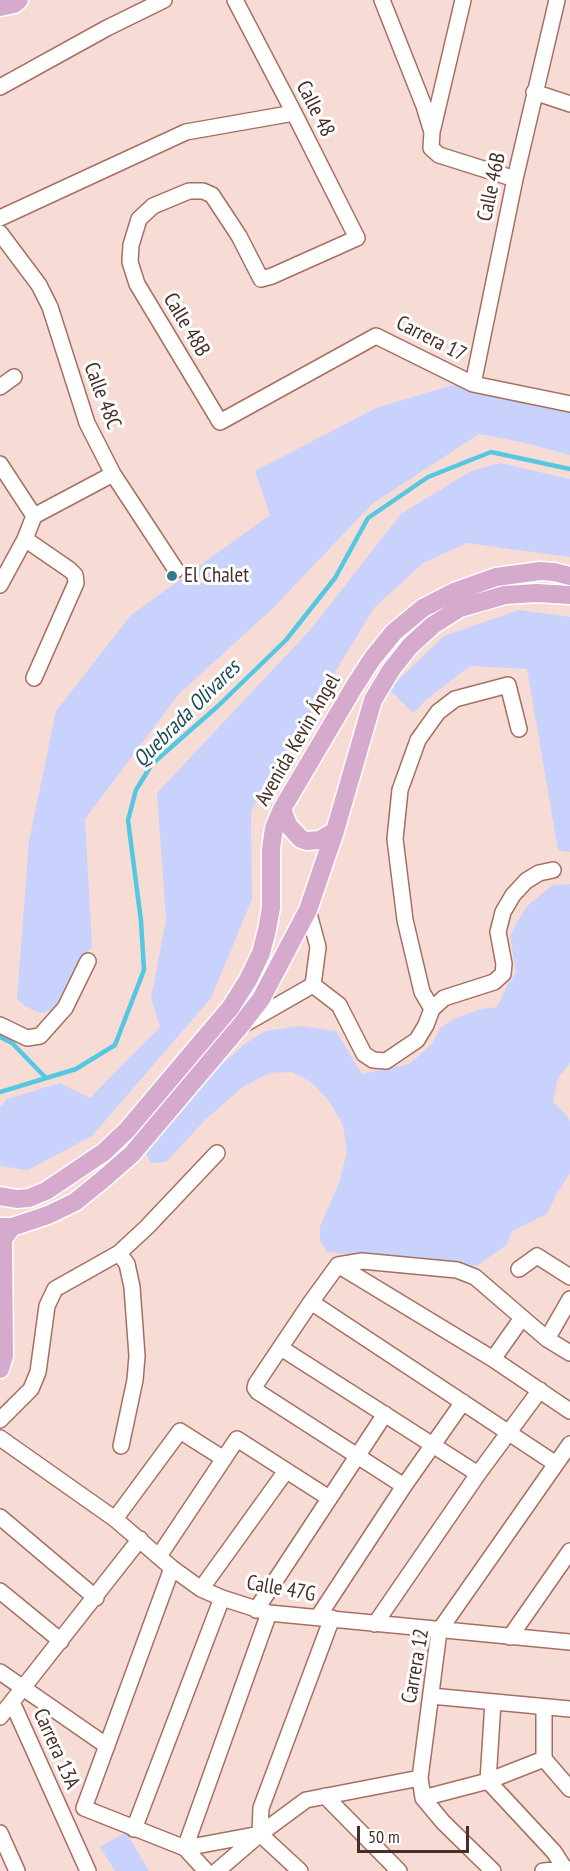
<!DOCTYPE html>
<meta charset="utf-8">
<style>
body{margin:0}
#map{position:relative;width:570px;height:1871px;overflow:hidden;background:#f6dcd5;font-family:"PT Sans Narrow",sans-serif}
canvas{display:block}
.scale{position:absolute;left:357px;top:1826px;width:112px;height:27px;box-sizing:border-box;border:3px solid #472f28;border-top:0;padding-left:8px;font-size:18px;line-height:21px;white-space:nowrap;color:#472f28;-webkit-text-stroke:4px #fff;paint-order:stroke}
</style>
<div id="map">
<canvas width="570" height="1871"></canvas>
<div class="scale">50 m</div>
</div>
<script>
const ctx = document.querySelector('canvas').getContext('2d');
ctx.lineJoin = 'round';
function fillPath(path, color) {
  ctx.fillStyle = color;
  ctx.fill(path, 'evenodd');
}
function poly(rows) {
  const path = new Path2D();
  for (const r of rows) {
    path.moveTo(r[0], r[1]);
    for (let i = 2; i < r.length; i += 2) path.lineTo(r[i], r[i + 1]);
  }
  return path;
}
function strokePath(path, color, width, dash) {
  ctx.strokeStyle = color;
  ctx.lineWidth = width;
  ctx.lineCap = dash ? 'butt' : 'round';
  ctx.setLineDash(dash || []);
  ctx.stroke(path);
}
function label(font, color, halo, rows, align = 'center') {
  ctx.font = font + ' "PT Sans Narrow",sans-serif';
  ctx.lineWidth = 6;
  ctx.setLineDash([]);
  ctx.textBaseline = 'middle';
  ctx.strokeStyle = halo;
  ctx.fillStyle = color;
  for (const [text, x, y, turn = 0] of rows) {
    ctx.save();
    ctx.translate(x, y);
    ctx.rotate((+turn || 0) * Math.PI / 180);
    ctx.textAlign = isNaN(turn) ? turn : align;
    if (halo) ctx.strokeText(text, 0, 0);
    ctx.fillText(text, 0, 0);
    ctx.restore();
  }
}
const green = poly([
 [453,385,570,405,570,455,521,442,479,434,372,504,272,609,179,694,85,819,92,947,78,961,54,1010,39,1013,25,1006,17,999,29,841,56,711,131,615,270,515,255,471,376,408],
 [500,463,570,479,570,557,467,543,423,563,374,608,251,811,252,899,211,998,92,1136,28,1170,0,1166,0,1107,7,1099,60,1083,90,1098,160,1027,151,998,166,920,157,793,310,630,401,514,471,471],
 [519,610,570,617,570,852,558,850,527,669,470,666,426,700,413,713,389,689,444,636],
 [570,884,570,1063,558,1078,553,1102,567,1115,570,1122,570,1173,556,1195,547,1214,512,1231,507,1245,476,1266,327,1252,320,1241,320,1226,339,1183,347,1152,343,1125,329,1101,311,1082,292,1072,270,1073,244,1086,206,1119,166,1162,151,1163,146,1154,153,1139,212,1073,246,1043,265,1031,301,1026,336,1031,362,1074,409,1064,431,1045,441,1027,456,1018,481,1009,497,1007,508,984,516,973,510,936,517,922,528,905,553,885],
 [126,1832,149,1871,115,1871,100,1847]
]);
const stream = poly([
 [0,1037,12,1043,45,1077],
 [0,1092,76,1069,115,1045,144,970,141,921,128,820,136,790,152,764,218,706,286,640,335,578,368,518,428,477,491,452,570,469]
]);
const minor = poly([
 [235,0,294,113,357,238,272,276,261,279,239,236,212,195,203,191,189,191,153,206,139,219,131,245,130,262,137,284,220,422,376,336,473,384,570,404],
 [382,0,424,106,432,132],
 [463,0,432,132,431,148,439,155,515,179],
 [0,87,107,28,164,0],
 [534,92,570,104],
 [0,218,186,132,294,113],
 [0,233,39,285,50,307,87,423,113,474,176,570],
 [473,384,515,179,557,0],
 [0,387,14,377],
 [0,464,34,516],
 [25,539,70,570,75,575,76,583,34,678],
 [0,585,25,539,34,516,113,474],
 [308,910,318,947,313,985],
 [313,985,339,1005,364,1054,373,1060,386,1061,417,1040,426,1025,432,1009,444,998,494,982,503,974,504,964,498,932,503,912,513,895,526,881,539,873,553,870],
 [432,1009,422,992,405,920,395,839,400,790,418,740,438,712,455,699,508,685,519,729],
 [0,1025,27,1038,40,1036,65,1008,88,961],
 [243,1025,313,985],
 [119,1253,127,1264,132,1287,137,1356,135,1380,121,1446],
 [338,1265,311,1302,256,1384,255,1388,258,1392,404,1486],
 [338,1265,493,1359,570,1411],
 [338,1265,362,1261,457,1270,475,1277,547,1339,570,1353],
 [519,1269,537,1256,570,1277],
 [311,1302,556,1464],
 [547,1339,570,1299],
 [281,1348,478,1474],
 [493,1359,522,1318],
 [0,1420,31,1389,38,1372,47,1306,55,1289,119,1253,147,1227,217,1153],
 [0,1438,115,1519,172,1568,201,1589,222,1598,269,1613,570,1642],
 [0,1517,96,1598],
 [115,1519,180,1431,224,1459],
 [159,1556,237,1439,329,1498],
 [172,1568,84,1808,185,1848,260,1834,306,1800,420,1778],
 [201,1589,286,1471],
 [0,1591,61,1641],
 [256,1610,385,1414],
 [318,1617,404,1486,463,1402],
 [375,1624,478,1474,540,1390],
 [510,1637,570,1551],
 [0,1672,107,1746],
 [431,1696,570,1709],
 [12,1702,88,1871],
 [0,1717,140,1539],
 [544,1759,544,1707],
 [544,1759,570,1789],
 [488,1781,554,1852,565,1869],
 [488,1781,493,1702],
 [325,1796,399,1871],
 [423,1798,488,1781,544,1759],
 [134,1829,222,1598],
 [0,1833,17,1871],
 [260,1834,261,1808,332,1618],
 [260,1834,300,1871],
 [206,1871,185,1848,269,1613],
 [217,1871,260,1834],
 [493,1871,443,1822,423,1798,420,1778,439,1631,570,1444],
 [543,1871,570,1869]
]);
const major = poly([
 [0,7,14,4,19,0],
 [282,809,288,825,301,839,307,841,320,840,335,831],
 [0,1196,17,1199,29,1198,46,1191,104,1152,127,1130,231,1007,248,980,261,953,267,930,271,908,271,849,274,828,282,809,354,687,372,659,394,632,423,608,454,592,496,577,540,571,554,572,570,576],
 [0,1227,12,1227,48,1215,75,1202,101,1181,132,1154,241,1025,261,999,308,910,335,831,373,700,391,670,410,646,433,625,460,608,505,595,537,593,570,595],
 [0,1369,4,1356,3,1239,12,1227]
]);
const markers = [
 [172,576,6,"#377a8a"]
];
const streetNames = [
 ["Calle 48",315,109,63],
 ["Calle 46B",492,187,-78],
 ["Calle 48B",186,325,59],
 ["Carrera 17",431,339,27],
 ["Calle 48C",102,396,69],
 ["Avenida Kevin Ángel",298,740,-60],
 ["Calle 47G",281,1589,10],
 ["Carrera 12",416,1666,-80],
 ["Carrera 13A",56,1749,66]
];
const poiNames = [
 ["El Chalet",184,576]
];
const waterNames = [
 ["Quebrada Olivares",187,714,-45]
];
fillPath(green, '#c8d2fd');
strokePath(stream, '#55c7e1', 4.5);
strokePath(minor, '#a76f61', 18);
strokePath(major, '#fff', 21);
strokePath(minor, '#fff', 15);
strokePath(major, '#d6aacd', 18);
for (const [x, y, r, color] of markers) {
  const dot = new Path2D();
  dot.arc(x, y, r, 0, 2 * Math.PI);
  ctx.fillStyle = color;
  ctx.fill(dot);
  strokePath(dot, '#fff', 2);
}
label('21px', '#472f28', '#fff', streetNames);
label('21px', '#472f28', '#fff', poiNames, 'left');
label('italic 22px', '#1c4d58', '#fff', waterNames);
</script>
